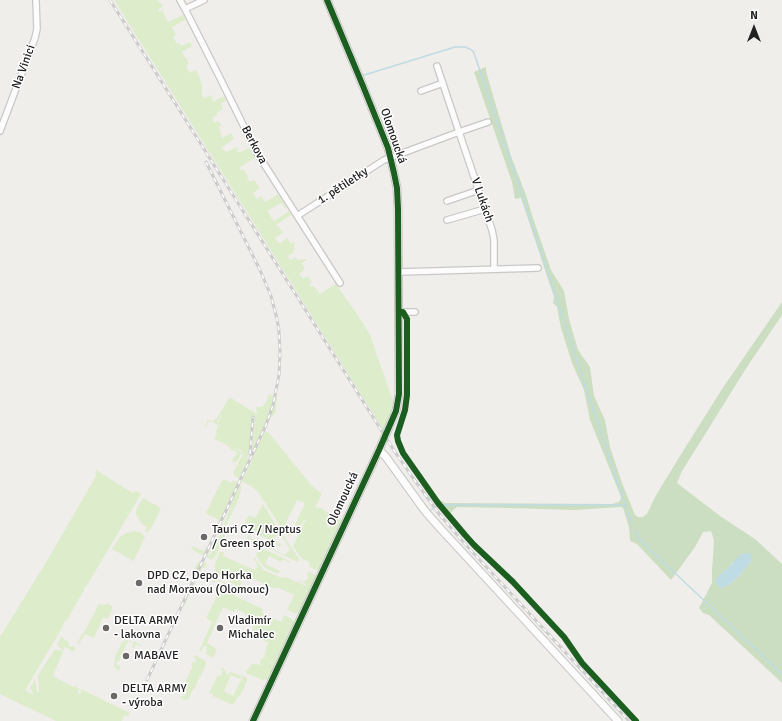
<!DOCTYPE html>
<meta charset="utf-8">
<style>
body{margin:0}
#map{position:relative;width:782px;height:721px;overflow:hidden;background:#f0eeeb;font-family:Signika,sans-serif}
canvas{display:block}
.north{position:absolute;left:734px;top:8px;width:40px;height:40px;-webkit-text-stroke:3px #fff;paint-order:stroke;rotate:0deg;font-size:11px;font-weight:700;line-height:16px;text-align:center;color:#222}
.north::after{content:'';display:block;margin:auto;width:14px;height:18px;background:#222;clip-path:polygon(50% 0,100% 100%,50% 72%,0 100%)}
</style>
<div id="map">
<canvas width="782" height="721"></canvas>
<div class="north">N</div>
</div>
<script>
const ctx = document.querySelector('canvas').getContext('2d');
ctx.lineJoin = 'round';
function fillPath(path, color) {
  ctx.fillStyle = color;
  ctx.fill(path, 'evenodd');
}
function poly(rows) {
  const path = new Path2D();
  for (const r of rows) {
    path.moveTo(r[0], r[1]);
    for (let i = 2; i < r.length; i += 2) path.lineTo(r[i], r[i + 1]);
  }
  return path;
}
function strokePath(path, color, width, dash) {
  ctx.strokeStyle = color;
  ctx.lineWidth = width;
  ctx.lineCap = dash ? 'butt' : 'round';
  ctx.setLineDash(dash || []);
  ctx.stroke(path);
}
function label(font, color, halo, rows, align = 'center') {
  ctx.font = font + ' Signika,sans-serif';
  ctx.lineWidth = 3;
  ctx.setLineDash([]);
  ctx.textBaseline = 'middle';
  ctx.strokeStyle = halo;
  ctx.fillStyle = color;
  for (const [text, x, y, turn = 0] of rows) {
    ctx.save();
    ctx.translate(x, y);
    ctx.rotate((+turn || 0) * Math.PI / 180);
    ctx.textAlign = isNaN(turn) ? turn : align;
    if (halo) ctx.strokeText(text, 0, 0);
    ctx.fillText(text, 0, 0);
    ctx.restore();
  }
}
const grass = poly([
 [114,0,158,0,163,6,158,10,159,12,162,10,168,22,183,15,186,20,180,22,180,23,172,27,176,35,173,37,177,44,179,43,181,46,190,42,192,46,182,52,185,58,186,57,189,64,186,66,189,73,196,70,200,78,202,86,202,94,204,98,211,95,213,102,224,96,226,101,221,103,223,109,217,113,217,115,212,118,214,123,219,121,220,124,221,124,222,125,219,127,222,138,231,133,234,139,221,148,227,152,237,147,238,153,249,148,255,158,239,168,240,170,243,169,248,176,247,178,250,182,254,180,260,188,253,193,257,199,261,196,265,202,278,194,286,207,285,209,281,203,267,211,274,221,289,211,291,215,276,225,277,227,278,226,283,233,275,238,278,243,282,242,287,238,291,244,295,242,294,247,295,249,293,250,294,252,288,256,290,260,296,257,298,260,308,259,302,263,305,268,303,268,304,270,299,274,303,279,308,276,312,282,309,284,310,287,314,286,320,294,336,284,363,323,370,335,394,404,393,410,384,431],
 [269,394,277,397,276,406,276,412,268,421,266,420,261,434,263,434,265,431,269,433,312,486,322,494,316,506,317,509,319,507,332,515,327,525,329,528,336,517,343,521,320,571,314,569,310,567,309,562,301,558,293,546,300,531,306,519,304,520,296,532,294,534,289,536,287,535,285,533,286,529,292,531,305,503,297,500,284,527,285,528,284,532,258,492,251,486,241,481,242,478,244,477,256,451,251,460,250,459,252,448,255,417,252,417,250,449,247,462,240,480,234,475,233,473,243,454,242,453,235,464,235,460,233,463,232,461,237,452,234,451,234,449,233,451,231,450,231,448,225,445,226,444,242,452,243,451,235,448,235,447,234,448,214,439,220,426,218,423,223,413,217,422,220,427,217,432,216,431,218,427,216,424,209,421,205,428,204,428,208,420,210,420,213,422,214,421,214,420,217,418,229,398,231,398,257,414,256,407,260,407,263,406,266,402],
 [96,470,131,492,135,492,136,491,141,494,86,587,84,587,84,590,67,620,64,622,62,628,25,690,32,694,33,693,30,688,35,679,37,692,39,692,38,675,55,649,62,651,63,650,57,645,61,636,69,643,69,647,73,646,76,648,74,652,65,647,53,676,74,687,76,685,78,685,79,686,77,685,76,687,79,689,77,693,80,694,82,692,80,691,81,689,130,713,128,717,125,715,122,721,56,721,0,694,0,637,48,559,95,478,96,474,95,472],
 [223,479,232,483,234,480,241,485,241,488,239,498,224,530,226,532,225,535,216,555,213,559,211,559,196,552,193,550,191,547,192,546,204,551,207,546,207,549,205,555,205,556,211,544,212,544,208,556,209,556,212,552,221,532,236,491,235,490,234,492,217,529,215,527,219,520,207,514,206,513,216,492],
 [143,498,161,508,152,527,149,531,147,533,145,530,147,527,142,524,136,514,137,508],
 [263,504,279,530,277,530,276,529,272,532,273,534,280,531,298,557,299,559,298,562,270,549,271,548,285,555,290,549,280,534,274,537,278,544,279,543,281,545,280,547,276,545,276,543,252,531,249,537,255,540,254,541,247,538,251,531,243,527,249,515,255,518],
 [134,531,142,533,145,537,133,562,132,560,112,549,119,538,126,533],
 [263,549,275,554,291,562,290,562,290,563,283,559,281,562,269,556,265,564,280,571,278,574,267,569,262,565,256,555,259,551],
 [220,552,224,552,223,556,255,570,258,565,256,564,257,562,254,560,255,558,262,568,265,571,282,578,282,577,286,578,286,577,306,586,306,584,299,581,301,580,303,582,307,580,308,577,307,573,310,572,317,576,300,612,296,614,287,610,294,595,279,588,273,588,245,575,235,596,263,609,262,613,281,622,284,615,292,619,294,622,295,625,269,678,267,679,263,680,246,673,246,672,252,664,256,664,260,665,261,664,260,660,265,657,265,653,266,650,267,648,266,647,269,643,254,635,252,625,249,621,245,618,246,614,236,609,234,612,223,607,207,643,217,649,213,658,205,653,206,652,208,652,206,650,207,647,204,646,201,651,199,651,212,622,206,618,223,583,217,580,215,583,212,581,214,579,217,578,233,587,235,585,226,579,227,579,228,578,226,578,225,579,225,577,224,577,223,578,220,576,220,574,219,575,216,573,215,569,215,563],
 [200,561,206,563,207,565,205,568,202,568,183,609,184,602,190,591,188,588,195,575,192,573,197,563],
 [99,604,103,605,108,604,113,607,108,619,103,617,94,638,85,634,79,644,78,644,77,642,78,641,87,627],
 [128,640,133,642,134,641,142,646,140,646,136,644,134,648,132,648,133,643,128,641,119,661,117,662,116,664,121,667,118,671,114,666,115,656,122,642],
 [195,655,204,660,206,662,206,664,201,676,199,676,199,679,198,679,197,681,198,681,195,688,194,688,188,699,187,699,187,700,184,700,180,697,181,696,184,697,187,692,182,689,193,666,191,665,192,662,195,663,196,659,193,657],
 [222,668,223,668,226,671,226,674,227,675,230,672,242,676,240,679,231,675,224,691,233,696,243,676,246,677,247,678,247,681,240,696,239,696,237,698,233,705,213,696,213,694,209,693,218,675,221,676,223,671,220,669]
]);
const forest = poly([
 [486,67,486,71,492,92,511,156,526,195,533,218,551,270,564,291,569,319,578,350,590,367,594,396,605,420,610,447,622,483,635,515,638,517,643,517,647,514,655,497,680,456,722,389,782,302,782,315,745,370,717,415,682,471,677,483,720,516,755,539,782,564,782,683,724,629,709,615,703,613,699,608,712,583,712,571,714,540,711,531,703,532,695,547,671,580,637,544,630,541,629,527,623,508,621,507,574,510,509,508,457,507,453,510,451,513,439,499,445,503,612,504,619,502,620,500,621,497,590,420,584,390,572,363,561,328,557,307,553,303,554,297,521,198,515,199,512,182,474,72],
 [751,561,740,575,729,585,724,571,729,567,732,563]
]);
const water = poly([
 [747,553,749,553,751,555,751,561,740,575,729,585,721,588,716,583,716,579,724,571,729,567,740,555]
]);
const stream = poly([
 [361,76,455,47,465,47,470,49,473,51,475,56,523,198,625,505,632,524],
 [428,512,437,506,441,505,624,505],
 [635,531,639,539,782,674]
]);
const minor = poly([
 [180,0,185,9,219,76,257,153,340,283],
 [185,9,204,0],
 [421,91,443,83],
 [488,122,459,132,492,230,494,240,494,269],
 [0,131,35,38,37,29,36,0],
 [447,201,479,190],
 [297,216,384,160,459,132,437,66],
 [447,220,485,209],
 [399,272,538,268],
 [399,312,415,312]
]);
const tertiary = poly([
 [379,450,386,457,425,511,439,527,618,721],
 [253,721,379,450,396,411,399,394,398,209,397,188,394,173,388,148,363,86,327,0]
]);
const rail = poly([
 [110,0,395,452,413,478,440,515,465,544,629,721],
 [250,454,253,417],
 [147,680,266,425,273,405,279,375,280,353,279,331,277,319,271,296,260,270,206,162]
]);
const cycleway = poly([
 [399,312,403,312,407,319,407,395,405,410,397,435,398,441,403,453,438,503,465,535,474,545,513,582,550,622,564,637,582,663,636,721],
 [253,721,379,450,396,411,399,394,398,209,397,188,394,173,388,148,363,86,327,0]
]);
const markers = [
 [204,537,4,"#6a6968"],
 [139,583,4,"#6a6968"],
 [106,628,4,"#6a6968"],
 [220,628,4,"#6a6968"],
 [126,656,4,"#6a6968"],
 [114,696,4,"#6a6968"]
];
const streetNames = [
 ["Na Vinici",24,67,-70],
 ["Olomoucká",393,136,71],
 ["Berkova",254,145,62],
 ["1. pětiletky",343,186,-33],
 ["V Lukách",482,200,71],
 ["Olomoucká",343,499,-65]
];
const poiNames = [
 ["Tauri CZ / Neptus",212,530],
 ["/ Green spot",212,544],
 ["DPD CZ, Depo Horka",147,576],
 ["nad Moravou (Olomouc)",147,590],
 ["DELTA ARMY",114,621],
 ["- lakovna",114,635],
 ["Vladimír",228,621],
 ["Michalec",228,635],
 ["MABAVE",134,656],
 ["DELTA ARMY",122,689],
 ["- výroba",122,703]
];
fillPath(grass, '#ddeccb');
fillPath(forest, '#cbdec1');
fillPath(water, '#bfdbe3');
strokePath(stream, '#bfdbe3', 1.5);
strokePath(minor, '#c9c8c7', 8);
strokePath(tertiary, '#c9c8c7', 9);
strokePath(minor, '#fdfcfc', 5.5);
strokePath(tertiary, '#fdfcfc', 7);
strokePath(rail, '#ccc', 3);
strokePath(rail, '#fff', 1.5, [4.5]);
strokePath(cycleway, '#1b5e20', 6);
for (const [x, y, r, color] of markers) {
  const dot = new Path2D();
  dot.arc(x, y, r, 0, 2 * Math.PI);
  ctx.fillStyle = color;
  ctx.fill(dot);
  strokePath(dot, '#fff', 1.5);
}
label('12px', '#222', '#fff', streetNames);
label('12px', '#222', '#fff', poiNames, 'left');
</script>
